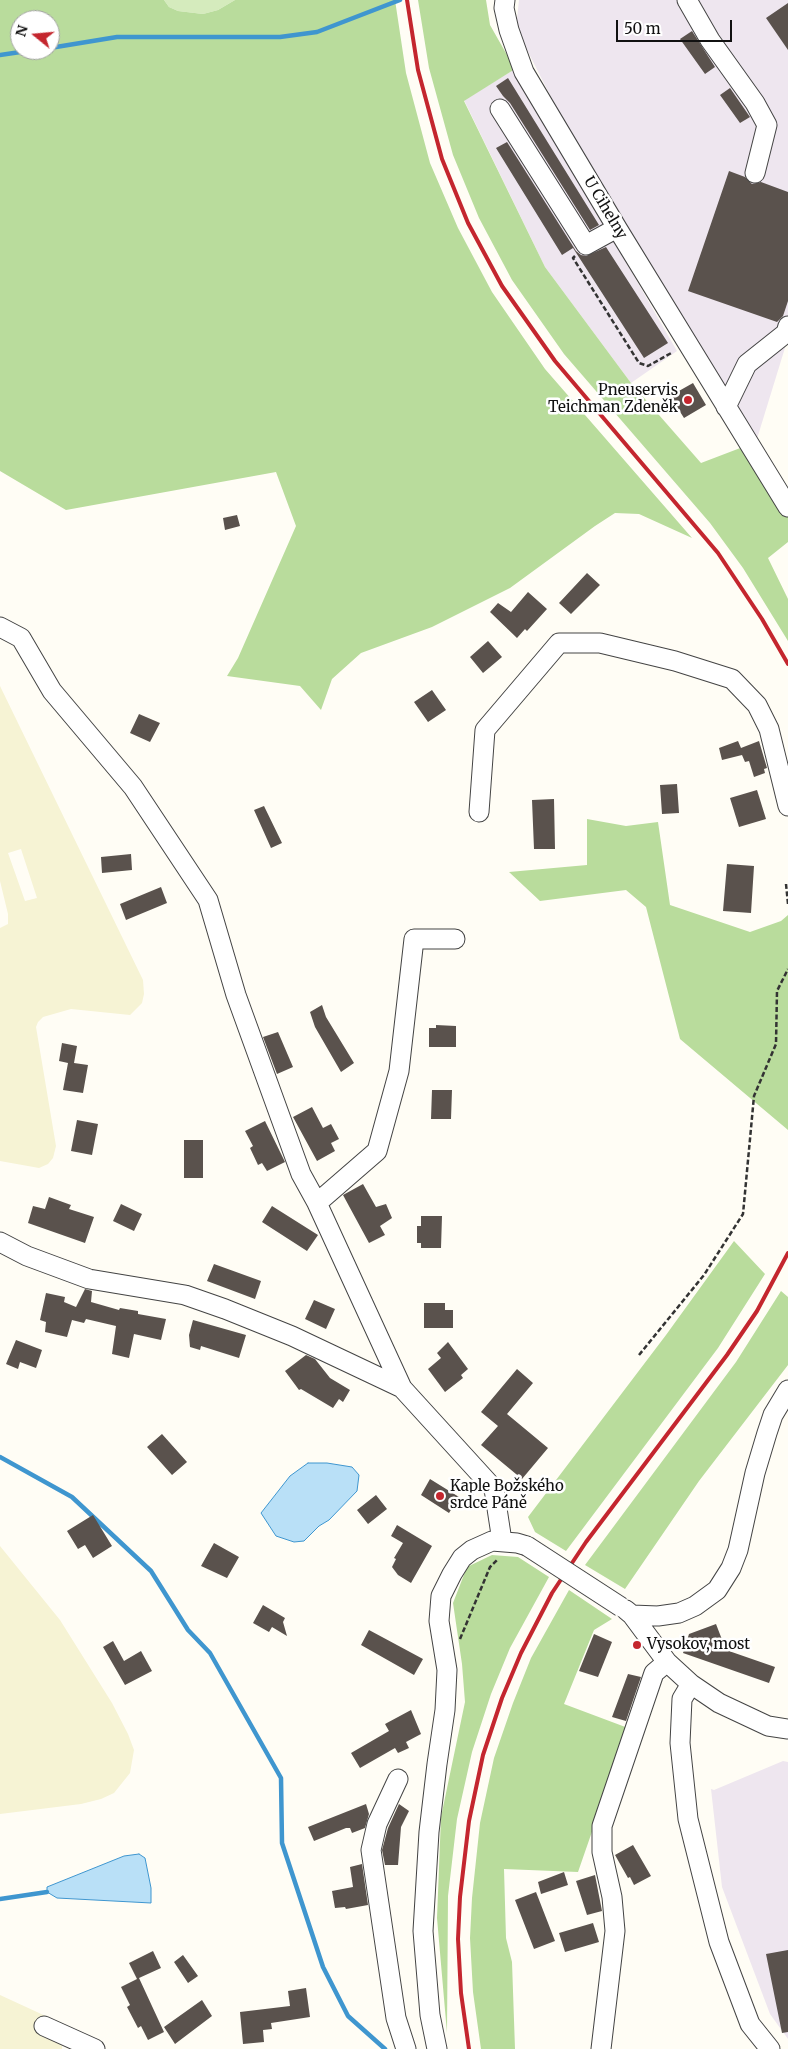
<!DOCTYPE html>
<meta charset="utf-8">
<style>
body{margin:0}
#map{position:relative;width:788px;height:2049px;overflow:hidden;background:#fffdf5;font-family:Merriweather,serif}
canvas{display:block}
.north{position:absolute;left:10px;top:10px;width:50px;height:50px;box-sizing:border-box;background:#fff;border:1px solid #a0a0a0;border-radius:50%;rotate:287deg;font-size:14px;font-weight:700;line-height:20px;text-align:center;color:#111}
.north::after{content:'';display:block;margin:auto;width:18px;height:22px;background:#c4262e;clip-path:polygon(50% 0,100% 100%,50% 72%,0 100%)}
.scale{position:absolute;left:616px;top:20px;width:116px;height:22px;box-sizing:border-box;border:2px solid #111;border-top:0;padding-left:6px;font-size:15px;line-height:18px;white-space:nowrap;color:#111;-webkit-text-stroke:4px #fff;paint-order:stroke}
</style>
<div id="map">
<canvas width="788" height="2049"></canvas>
<div class="north">N</div>
<div class="scale">50 m</div>
</div>
<script>
const ctx = document.querySelector('canvas').getContext('2d');
ctx.lineJoin = 'round';
function fillPath(path, color) {
  ctx.fillStyle = color;
  ctx.fill(path, 'evenodd');
}
function poly(rows) {
  const path = new Path2D();
  for (const r of rows) {
    path.moveTo(r[0], r[1]);
    for (let i = 2; i < r.length; i += 2) path.lineTo(r[i], r[i + 1]);
  }
  return path;
}
function strokePath(path, color, width, dash) {
  ctx.strokeStyle = color;
  ctx.lineWidth = width;
  ctx.lineCap = dash ? 'butt' : 'round';
  ctx.setLineDash(dash || []);
  ctx.stroke(path);
}
function label(font, color, halo, rows, align = 'center') {
  ctx.font = font + ' Merriweather,serif';
  ctx.lineWidth = 5;
  ctx.setLineDash([]);
  ctx.textBaseline = 'middle';
  ctx.strokeStyle = halo;
  ctx.fillStyle = color;
  for (const [text, x, y, turn = 0] of rows) {
    ctx.save();
    ctx.translate(x, y);
    ctx.rotate((+turn || 0) * Math.PI / 180);
    ctx.textAlign = isNaN(turn) ? turn : align;
    if (halo) ctx.strokeText(text, 0, 0);
    ctx.fillText(text, 0, 0);
    ctx.restore();
  }
}
const industrial = poly([
 [519,0,788,0,788,338,756,442,658,282,558,111,516,28],
 [515,69,677,351,631,383,545,267,464,100],
 [783,1761,788,1762,788,2039,770,2014,722,1887,711,1789,714,1790]
]);
const farmland = poly([
 [0,686,143,980,144,994,142,1003,130,1015,71,1009,43,1017,38,1022,36,1027,56,1146,53,1158,48,1164,39,1168,0,1161,0,928,8,924,8,914,0,881],
 [21,849,37,898,25,901,8,853],
 [0,1546,60,1620,112,1703,128,1734,134,1750,130,1773,114,1793,101,1799,81,1804,0,1814],
 [0,1995,63,2024,62,2049,0,2049]
]);
const green = poly([
 [164,0,235,0,218,10,203,14,178,11,169,7]
]);
const forest = poly([
 [0,0,164,0,169,7,178,11,203,14,218,10,235,0,395,0,406,73,430,163,458,228,492,292,545,369,692,538,639,514,615,513,595,526,510,588,432,627,361,653,332,679,321,710,300,686,227,676,238,658,296,526,276,472,66,510,0,471],
 [20,20,50,20,50,50,20,50],
 [418,0,486,0,490,25,515,69,464,101,545,267,631,383,701,463,756,442,788,488,788,542,768,558,788,599,788,641,743,568,710,523,564,354,512,280,479,218,453,155,429,68],
 [587,819,626,826,658,822,670,905,750,932,781,921,788,915,788,1130,680,1039,646,907,626,890,540,901,509,872,587,865],
 [734,1241,765,1274,718,1348,566,1551,535,1532,528,1517,666,1335],
 [781,1291,788,1297,788,1365,699,1481,625,1589,585,1565,736,1362],
 [492,1555,518,1557,549,1577,510,1648,491,1694,472,1752,457,1819,448,1896,447,2033,437,1918,441,1817,465,1702,462,1664,453,1603,467,1567],
 [569,1590,612,1619,594,1630,564,1704,628,1728,578,1872,504,1869,506,1938,512,1962,515,2049,481,2049,473,1992,470,1938,472,1898,480,1823,494,1758,513,1703,531,1658]
]);
const water = poly([
 [308,1463,327,1463,352,1467,359,1475,357,1491,329,1520,319,1526,304,1541,294,1542,276,1536,261,1513,290,1476,308,1463],
 [139,1854,145,1858,151,1888,151,1903,57,1898,47,1892,47,1887,124,1856,139,1854]
]);
const stream = poly([
 [50,48,117,37,280,37,317,32,400,0],
 [0,55,34,50],
 [0,1457,72,1497,151,1571,188,1630,210,1653,281,1778,282,1843,323,1967,348,2016,385,2049],
 [0,1899,47,1892]
]);
const building = poly([
 [788,3,788,50,766,18],
 [692,31,715,67,705,74,680,39],
 [508,78,550,146,599,225,590,230,510,103,503,96,496,86],
 [730,88,750,117,740,123,720,95],
 [507,142,576,251,581,255,586,256,606,247,668,343,644,358,573,248,562,255,496,148],
 [729,171,745,177,752,184,761,182,788,192,788,301,783,316,777,322,688,291],
 [693,383,706,405,684,418,670,396],
 [237,515,240,526,225,530,223,518],
 [587,573,600,585,571,614,559,603],
 [528,592,547,609,527,631,525,629,517,638,490,612,498,603,511,612],
 [488,641,502,657,483,673,470,657],
 [432,690,446,710,428,722,414,702],
 [139,714,160,723,150,742,130,733],
 [738,741,741,748,759,741,767,768,764,769,765,773,754,777,749,761,745,762,742,755,722,760,719,748],
 [677,784,679,813,662,814,660,785],
 [757,790,766,819,739,827,730,798],
 [554,799,555,849,534,849,532,800],
 [264,806,282,843,271,848,254,810],
 [131,854,132,870,102,873,101,857],
 [727,864,754,866,751,913,723,911],
 [161,887,167,903,126,920,120,904],
 [322,1005,326,1017,354,1063,341,1072,315,1027,310,1012],
 [436,1025,456,1026,456,1047,429,1047,429,1028,436,1028],
 [278,1032,293,1067,277,1074,263,1037],
 [62,1043,77,1046,74,1063,88,1065,83,1093,63,1090,68,1063,59,1061],
 [432,1090,452,1090,451,1119,431,1119],
 [312,1107,323,1128,331,1124,339,1139,331,1143,335,1151,317,1161,293,1117],
 [77,1120,98,1124,92,1155,71,1151],
 [265,1121,285,1162,267,1171,262,1163,258,1165,250,1148,253,1146,245,1131],
 [184,1140,203,1140,203,1178,184,1178],
 [363,1184,376,1207,386,1204,392,1218,380,1226,385,1235,369,1243,343,1195],
 [49,1197,71,1205,69,1209,94,1217,85,1243,28,1223,33,1206,45,1209],
 [121,1204,142,1214,134,1231,113,1221],
 [272,1206,318,1235,307,1251,262,1222],
 [421,1216,442,1216,441,1248,421,1248,421,1243,417,1243,417,1226,421,1226],
 [214,1264,261,1281,255,1299,207,1281],
 [85,1289,92,1291,91,1302,119,1310,120,1308,138,1311,138,1314,166,1319,161,1340,134,1334,129,1358,112,1354,116,1326,86,1319,84,1323,72,1320,67,1337,45,1332,46,1322,40,1320,46,1293,65,1297,64,1302,76,1307],
 [314,1300,335,1309,326,1329,305,1319],
 [424,1303,445,1303,445,1310,453,1310,453,1328,424,1328],
 [193,1320,246,1335,239,1358,201,1346,200,1350,190,1347,189,1335],
 [16,1340,42,1350,36,1368,20,1362,18,1369,6,1364],
 [448,1342,468,1369,461,1375,463,1378,445,1392,428,1369,441,1358,437,1353],
 [306,1355,315,1359,330,1378,350,1390,343,1402,339,1399,333,1408,301,1389,299,1390,285,1371],
 [517,1369,533,1383,507,1414,548,1448,522,1479,481,1445,498,1426,481,1412],
 [162,1434,187,1462,172,1475,147,1447],
 [430,1479,459,1497,449,1513,421,1495],
 [376,1495,387,1509,368,1524,357,1510],
 [93,1515,112,1546,93,1558,85,1545,78,1549,67,1531],
 [397,1525,432,1546,411,1583,398,1575,392,1567,396,1559,394,1558,403,1543,391,1536],
 [214,1543,239,1557,227,1578,201,1566],
 [263,1605,285,1618,283,1622,287,1636,272,1627,269,1632,253,1623],
 [716,1624,726,1650,775,1667,769,1683,683,1653,689,1634],
 [369,1630,423,1659,414,1675,361,1645],
 [594,1634,612,1642,598,1677,579,1671],
 [113,1641,124,1661,141,1651,152,1671,125,1685,103,1647],
 [628,1674,641,1677,626,1721,612,1717],
 [411,1710,421,1734,406,1742,409,1748,398,1753,395,1748,360,1768,351,1753,389,1731,385,1724],
 [366,1804,369,1814,365,1828,352,1833,350,1828,346,1828,314,1841,308,1827],
 [399,1804,409,1811,401,1827,398,1865,385,1865,382,1850,388,1828],
 [633,1845,651,1876,634,1885,630,1877,628,1878,615,1855],
 [362,1864,368,1905,346,1909,345,1907,335,1908,332,1891,353,1887,350,1867],
 [564,1872,568,1885,541,1894,538,1882],
 [595,1875,602,1911,587,1915,576,1881],
 [536,1892,555,1941,534,1949,515,1900],
 [593,1923,599,1942,565,1952,559,1933],
 [788,1950,788,2032,782,2033,766,1954],
 [153,1951,161,1968,139,1978,164,2032,148,2040,141,2026,138,2028,127,2007,130,2005,121,1987,137,1979,129,1963],
 [183,1955,198,1976,188,1983,174,1962],
 [306,1988,310,2017,271,2023,272,2029,263,2030,264,2042,243,2044,240,2012,290,2006,288,1991],
 [202,2000,212,2016,175,2044,164,2027]
]);
const path = poly([
 [575,256,573,258,639,363,648,366,673,352],
 [786,884,788,904],
 [639,1355,704,1275,743,1214,754,1096,776,1044,777,991,788,969],
 [460,1639,490,1567,498,1559]
]);
const minor = poly([
 [505,0,504,8,509,30,524,72,617,228,788,507],
 [687,0,710,40,755,103,767,125,755,173],
 [500,109,586,245,617,228],
 [726,407,747,364,786,333,788,326],
 [0,627,21,638,52,691,133,787,208,900,236,995,301,1174,317,1203,402,1388,494,1489,502,1541],
 [479,812,485,730,559,643,600,643,675,661,732,679,757,705,769,729,788,806],
 [317,1203,377,1151,399,1071,414,939,455,939],
 [0,1242,27,1256,89,1279,185,1295,225,1309,292,1336,402,1388],
 [626,1610,632,1615,667,1662,691,1684,719,1703,768,1726,788,1729],
 [632,1615,658,1616,679,1613,695,1606,717,1590,731,1568,738,1550,755,1473,767,1433,773,1415,788,1390],
 [691,1684,682,1699,680,1743,688,1819,719,1942,750,2024,770,2049],
 [398,1779,377,1824,371,1850,396,2018,406,2049],
 [44,2026,95,2049],
 [437,2049,430,2015,423,1931,429,1832,437,1764,445,1710,447,1670,439,1621,441,1596,452,1574,462,1558,472,1550,492,1541,517,1543,527,1546],
 [601,2049,615,1931,612,1897,602,1852,602,1826,654,1673,667,1662]
]);
const rail = poly([
 [407,0,418,70,442,159,468,223,502,286,555,361,718,553,762,619,788,664],
 [469,2049,461,1993,458,1939,460,1897,469,1821,483,1755,502,1698,521,1653,552,1593,586,1542,727,1355,757,1311,788,1253]
]);
const minorBridge = poly([
 [527,1546,621,1607]
]);
const markers = [
 [688,400,5,"#c4262e"],
 [440,1496,5,"#c4262e"],
 [637,1645,5,"#c4262e"]
];
const streetNames = [
 ["U Cihelny",605,208,59]
];
const poiNames = [
 ["Pneuservis",678,391,"right"],
 ["Teichman Zdeněk",678,408,"right"],
 ["Kaple Božského",450,1487],
 ["srdce Páně",450,1504],
 ["Vysokov, most",647,1645]
];
fillPath(industrial, '#eee6ef');
fillPath(farmland, '#f6f3d4');
fillPath(green, '#d5ebbd');
fillPath(forest, '#b9dc9c');
fillPath(water, '#b9e0f7');
strokePath(water, '#3f96cf', 1);
strokePath(stream, '#3f96cf', 4.5);
fillPath(building, '#5a524d');
strokePath(minor, '#444', 21);
strokePath(path, '#333', 2.5, [5, 2.5]);
strokePath(minor, '#fff', 19);
strokePath(rail, '#c4262e', 4);
strokePath(minorBridge, '#444', 21, []);
strokePath(minorBridge, '#fff', 19);
for (const [x, y, r, color] of markers) {
  const dot = new Path2D();
  dot.arc(x, y, r, 0, 2 * Math.PI);
  ctx.fillStyle = color;
  ctx.fill(dot);
  strokePath(dot, '#fff', 2);
}
label('15px', '#111', '#fff', streetNames);
label('15px', '#111', '#fff', poiNames, 'left');
</script>
